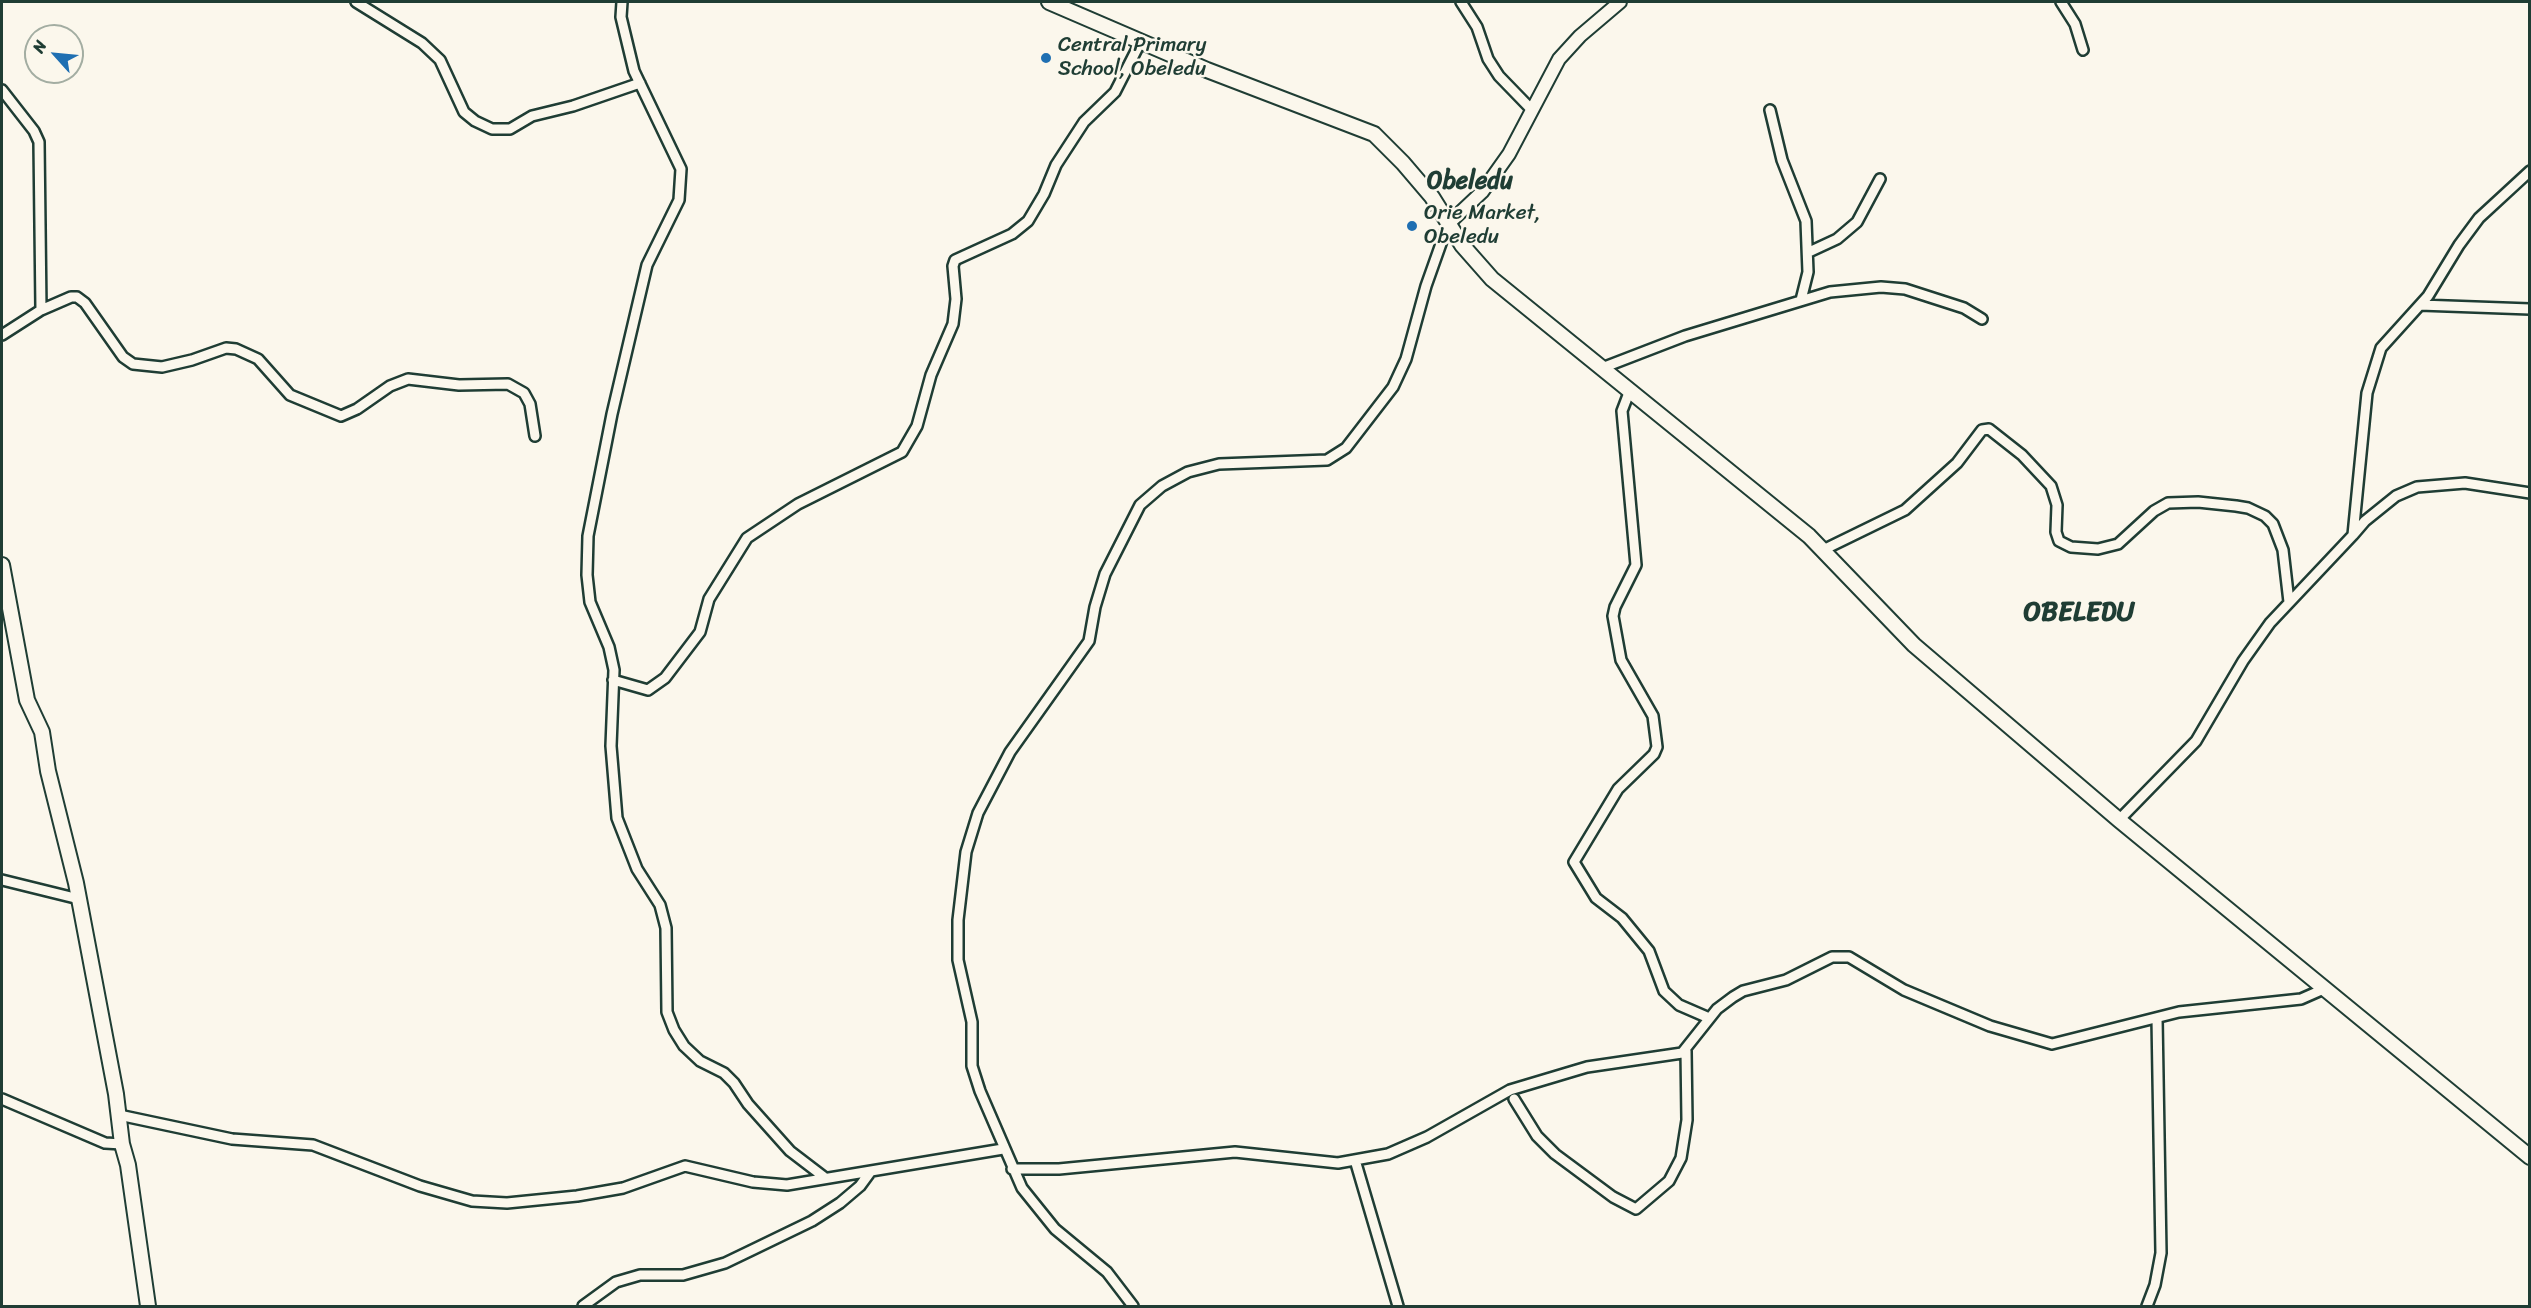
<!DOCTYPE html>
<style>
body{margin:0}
#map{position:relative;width:2531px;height:1308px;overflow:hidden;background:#fbf7ec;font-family:Sriracha,sans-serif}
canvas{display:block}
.frame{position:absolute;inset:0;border:3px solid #1f3d34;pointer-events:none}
.north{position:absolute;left:24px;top:24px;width:60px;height:60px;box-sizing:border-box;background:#fbf7ec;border:2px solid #a3ada2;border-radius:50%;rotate:297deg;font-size:16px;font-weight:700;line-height:24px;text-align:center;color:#1f3d34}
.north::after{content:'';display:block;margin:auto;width:21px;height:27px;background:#1f6fb2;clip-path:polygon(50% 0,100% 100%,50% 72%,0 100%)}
</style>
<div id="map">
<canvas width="2531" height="1308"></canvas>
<div class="frame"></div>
<div class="north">N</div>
</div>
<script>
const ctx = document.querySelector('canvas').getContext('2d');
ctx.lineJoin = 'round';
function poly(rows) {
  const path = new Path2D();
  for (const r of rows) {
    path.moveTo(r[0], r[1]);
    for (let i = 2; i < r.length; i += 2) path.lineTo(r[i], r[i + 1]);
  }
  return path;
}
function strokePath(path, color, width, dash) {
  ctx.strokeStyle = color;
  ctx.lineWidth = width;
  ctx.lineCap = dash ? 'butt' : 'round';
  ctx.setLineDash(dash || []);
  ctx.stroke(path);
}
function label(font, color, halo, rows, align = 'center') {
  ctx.font = font + ' Sriracha,sans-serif';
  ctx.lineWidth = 5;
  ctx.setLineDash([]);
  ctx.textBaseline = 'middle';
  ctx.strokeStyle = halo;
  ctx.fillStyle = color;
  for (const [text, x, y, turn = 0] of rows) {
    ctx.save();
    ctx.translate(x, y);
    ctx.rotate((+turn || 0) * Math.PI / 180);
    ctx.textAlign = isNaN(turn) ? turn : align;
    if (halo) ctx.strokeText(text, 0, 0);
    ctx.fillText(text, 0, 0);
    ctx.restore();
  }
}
const minor = poly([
 [356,2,422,43,440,60,464,112,475,121,492,129,510,129,532,116,573,106,640,83],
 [622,2,621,17,634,71,681,169,679,200,647,265,612,414,588,536,587,575,590,602,609,647,614,670,611,746,617,818,637,869,660,905,666,928,667,1012,674,1030,684,1046,700,1061,724,1073,734,1083,748,1104,790,1151,824,1177],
 [1461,2,1477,27,1488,59,1499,76,1531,109],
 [2061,2,2075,24,2083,50],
 [2,90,34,131,39,142,41,310],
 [1770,110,1782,160,1806,221,1808,272,1801,300],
 [1809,252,1837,239,1857,222,1880,179],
 [2420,305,2530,309],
 [2,335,41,310,71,297,77,297,85,303,123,357,133,364,162,367,192,360,226,348,236,349,258,359,290,395,341,416,357,409,390,386,408,379,459,385,508,384,524,393,530,404,535,436],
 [1602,368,1685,336,1830,292,1881,287,1905,289,1964,308,1982,319],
 [1630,390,1622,411,1636,565,1615,607,1613,616,1621,660,1653,716,1657,747,1654,754,1618,789,1574,862,1596,898,1622,918,1649,951,1664,991,1679,1005,1709,1018],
 [2353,535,2365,521,2396,496,2417,487,2465,483,2530,493],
 [1823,550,1905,510,1957,463,1982,430,1989,429,2022,455,2051,486,2057,505,2056,532,2059,541,2071,547,2098,549,2118,544,2154,511,2168,503,2198,502,2236,506,2248,508,2265,516,2273,524,2283,550,2289,602],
 [613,680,648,690,665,678,700,632,709,599,747,538,798,504,902,452,917,426,931,375,953,324,956,299,953,266,955,260,1012,234,1028,221,1044,194,1056,165,1084,122,1115,92,1141,41],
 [2119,820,2196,741,2243,661,2270,623,2353,535,2367,393,2381,348,2428,296,2459,245,2479,218,2530,171],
 [2,880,79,899],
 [2,1099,105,1143,122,1144],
 [1514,1099,1537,1136,1555,1154,1613,1197,1636,1209,1669,1181,1681,1158,1687,1120,1686,1051],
 [119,1115,232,1139,313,1145,420,1186,472,1201,507,1203,577,1196,623,1188,685,1166,753,1182,787,1185,1003,1149],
 [1355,1160,1398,1306],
 [1012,1169,1059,1169,1235,1152,1338,1163,1388,1154,1427,1137,1510,1090,1587,1067,1682,1053,1717,1009,1733,997,1743,991,1786,980,1832,957,1849,957,1904,990,1990,1026,2052,1044,2179,1012,2301,999,2326,988],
 [583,1306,616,1282,640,1275,683,1275,725,1263,750,1251,812,1221,840,1203,860,1186,871,1171],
 [1133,1306,1107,1272,1055,1229,1022,1188,980,1091,972,1066,972,1022,958,960,958,920,966,852,978,813,1010,752,1089,641,1095,607,1105,574,1140,505,1162,486,1188,472,1219,464,1327,460,1346,448,1393,387,1406,359,1426,286,1448,224],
 [2147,1306,2155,1285,2161,1253,2157,1018]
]);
const tertiary = poly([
 [1448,224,1482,192,1509,154,1559,59,1580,36,1620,2]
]);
const secondary = poly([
 [1049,2,1207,70,1374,134,1403,163,1432,197,1462,245,1492,279,1809,536,1914,645,2119,820,2530,1157],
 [2,565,27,700,42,732,48,771,76,883,116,1094,122,1144,128,1165,148,1306]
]);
const markers = [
 [1046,58,6,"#1f6fb2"],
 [1412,226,6,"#1f6fb2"]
];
const poiNames = [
 ["Central Primary",1058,46],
 ["School, Obeledu",1058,70],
 ["Orie Market,",1424,214],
 ["Obeledu",1424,238]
];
const quarterNames = [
 ["Obeledu",1470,182]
];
const districtNames = [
 ["OBELEDU",2079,613]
];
strokePath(minor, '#1f3d34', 14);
strokePath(tertiary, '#1f3d34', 16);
strokePath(secondary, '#1f3d34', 18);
strokePath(minor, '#fbf7ec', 9);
strokePath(tertiary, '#fbf7ec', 12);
strokePath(secondary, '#fbf7ec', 14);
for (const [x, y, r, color] of markers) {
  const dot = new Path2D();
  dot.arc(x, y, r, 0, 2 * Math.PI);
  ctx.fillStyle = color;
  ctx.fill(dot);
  strokePath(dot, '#fbf7ec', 2);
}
label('21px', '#1f3d34', '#fbf7ec', poiNames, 'left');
label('bold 24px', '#1f3d34', '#fbf7ec', quarterNames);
label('bold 27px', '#1f3d34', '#fbf7ec', districtNames);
</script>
